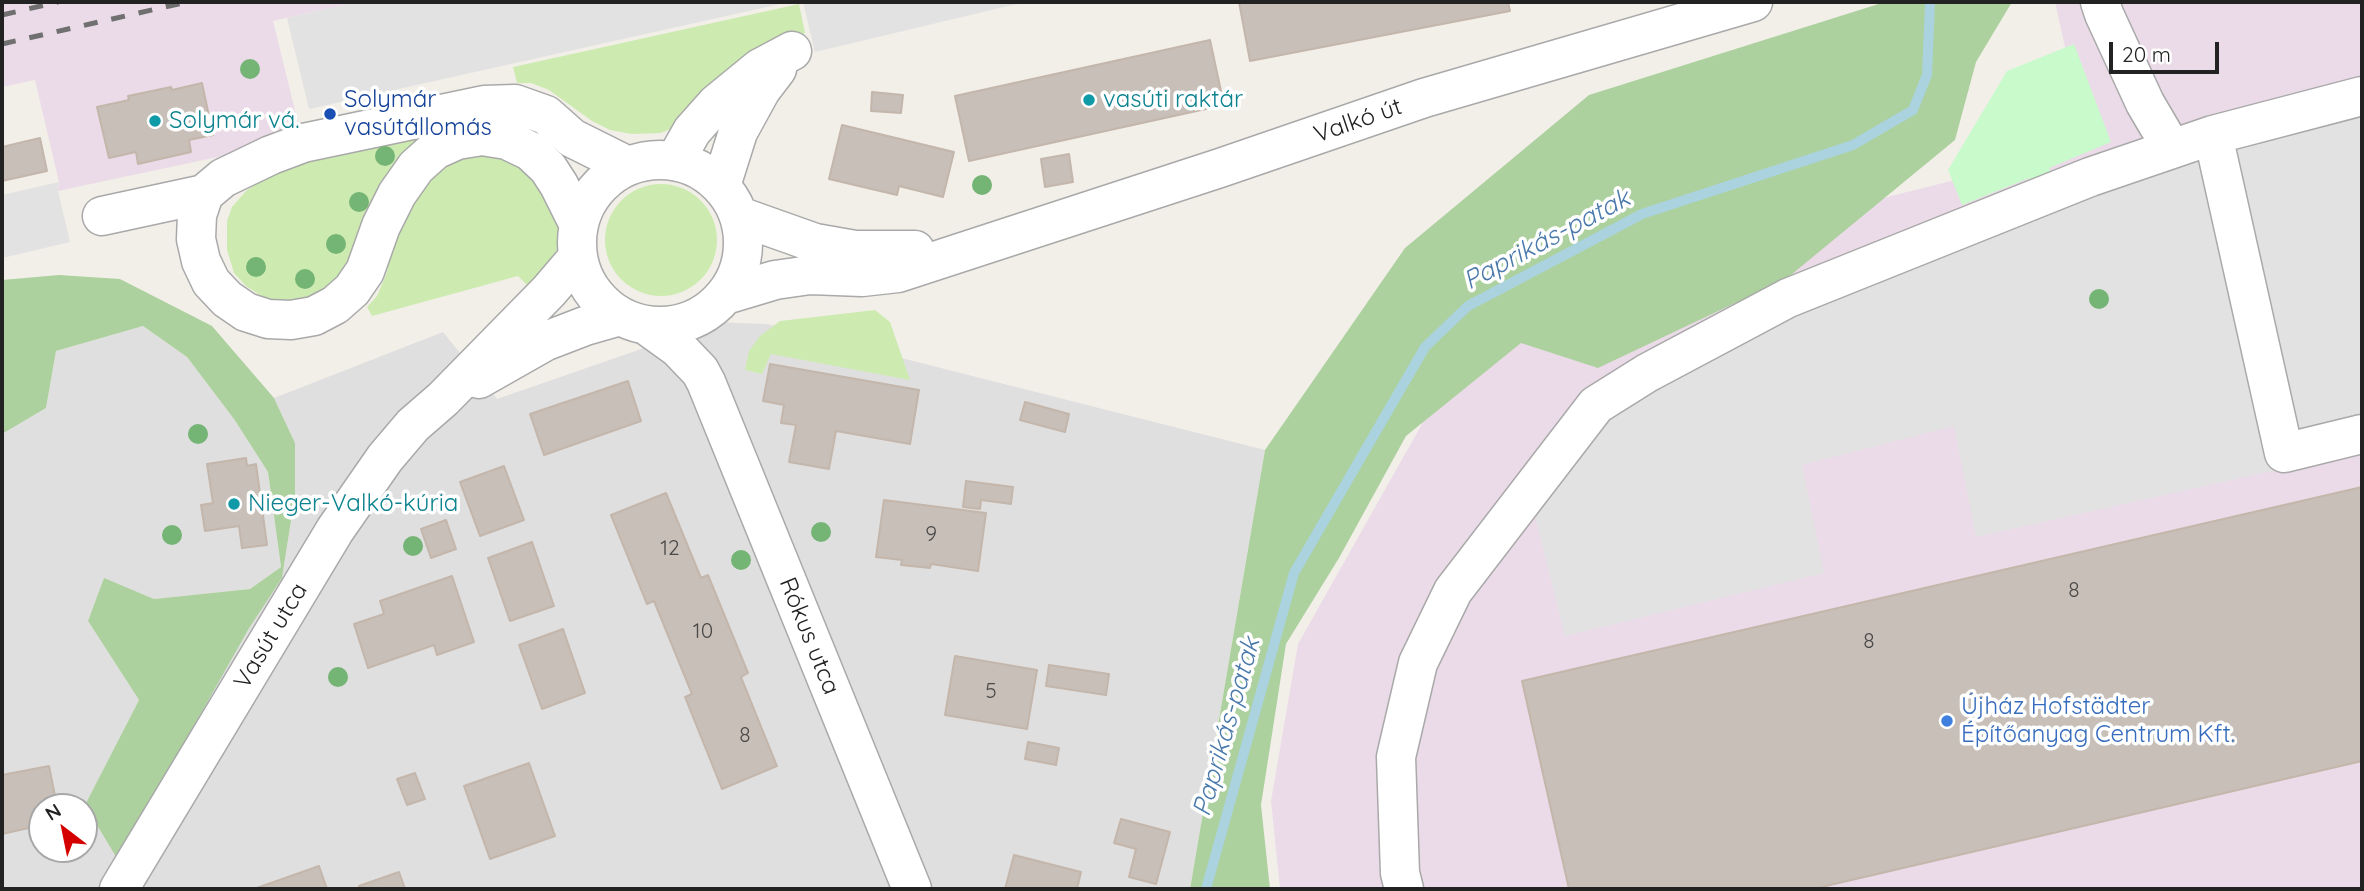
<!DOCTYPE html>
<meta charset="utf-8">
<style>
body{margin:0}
#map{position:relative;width:2364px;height:891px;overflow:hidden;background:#f2efe9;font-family:Quicksand,sans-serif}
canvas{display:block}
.frame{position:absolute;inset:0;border:4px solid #222;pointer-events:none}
.north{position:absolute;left:28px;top:793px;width:70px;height:70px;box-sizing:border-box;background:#fff;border:2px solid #a7a7a7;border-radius:50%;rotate:328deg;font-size:19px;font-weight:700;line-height:28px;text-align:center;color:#222}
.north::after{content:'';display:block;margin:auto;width:24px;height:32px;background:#d40000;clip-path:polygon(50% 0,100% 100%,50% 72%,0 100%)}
.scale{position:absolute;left:2109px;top:42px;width:110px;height:32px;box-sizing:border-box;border:4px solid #222;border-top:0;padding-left:9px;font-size:21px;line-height:24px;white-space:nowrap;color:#222;-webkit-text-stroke:5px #fff;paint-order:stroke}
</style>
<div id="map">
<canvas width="2364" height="891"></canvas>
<div class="frame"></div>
<div class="north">N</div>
<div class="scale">20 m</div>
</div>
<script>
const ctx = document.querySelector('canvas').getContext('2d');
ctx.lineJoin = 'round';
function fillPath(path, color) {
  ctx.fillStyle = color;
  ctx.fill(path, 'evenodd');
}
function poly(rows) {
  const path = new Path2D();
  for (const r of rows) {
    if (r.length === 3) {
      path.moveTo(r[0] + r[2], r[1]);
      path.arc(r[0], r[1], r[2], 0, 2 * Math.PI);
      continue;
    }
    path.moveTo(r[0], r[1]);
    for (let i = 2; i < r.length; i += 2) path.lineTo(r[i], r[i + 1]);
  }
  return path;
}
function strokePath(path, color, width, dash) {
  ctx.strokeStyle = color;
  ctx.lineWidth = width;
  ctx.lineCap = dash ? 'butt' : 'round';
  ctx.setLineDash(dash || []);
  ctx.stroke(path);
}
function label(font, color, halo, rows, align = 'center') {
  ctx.font = font + ' Quicksand,sans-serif';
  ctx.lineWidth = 7;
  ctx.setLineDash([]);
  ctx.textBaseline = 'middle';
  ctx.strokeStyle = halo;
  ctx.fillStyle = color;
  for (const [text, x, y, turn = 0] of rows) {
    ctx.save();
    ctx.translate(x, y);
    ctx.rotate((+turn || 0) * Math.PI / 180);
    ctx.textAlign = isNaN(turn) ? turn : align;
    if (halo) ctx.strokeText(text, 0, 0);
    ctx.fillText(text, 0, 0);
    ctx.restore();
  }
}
const residential = poly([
 [711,322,767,324,1265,450,1190,889,2,889,2,434,46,408,56,351,143,326,187,357,234,419,268,472,281,567,250,589,154,599,104,579,88,621,139,700,85,805,248,630,282,578,295,495,295,443,274,398,443,332,497,399,647,347],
 [42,807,84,807,84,849,42,849]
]);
const industrial = poly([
 [2,2,357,2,273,21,302,139,58,191,59,182,35,80,2,87],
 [2055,2,2362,2,2362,889,1280,889,1271,801,1298,644,1480,321,1891,196,2087,147]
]);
const grass = poly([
 [799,4,805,33,765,56,684,123,661,133,632,134,610,130,592,121,549,90,531,83,517,83,513,67],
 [455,119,348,269,316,296,294,301,277,301,263,297,246,286,234,273,227,250,227,221,232,207,246,191,275,172,324,149],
 [491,153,517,161,545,182,562,230,557,249,548,267,530,288,518,276,372,316,367,307,377,296,387,272,395,226,423,184,446,165,469,155],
 [661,240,56],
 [875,310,890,322,910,380,771,354,762,374,745,370,749,351,760,336,780,321]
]);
const forest = poly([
 [1885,2,2012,2,1976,62,1955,140,1786,279,1598,368,1521,343,1406,436,1339,558,1286,644,1261,805,1270,889,1190,889,1265,450,1405,248,1589,95],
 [59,275,120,279,212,326,274,398,295,443,295,495,282,578,248,630,118,860,85,805,139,700,88,621,104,578,154,599,250,589,281,567,268,472,234,419,187,357,143,326,56,351,46,408,2,434,2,280]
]);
const park = poly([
 [2074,44,2111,142,2049,168,2057,190,2037,198,2029,178,1962,205,1948,170,2007,71]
]);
const parking = poly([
 [357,2,789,2,309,109,287,18],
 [803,2,1025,2,815,52],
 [2362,110,2362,451,1976,537,1954,426,1802,465,1824,573,1565,636,1534,512,1622,406,1784,315,2199,151],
 [59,182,58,191,70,242,2,258,2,195]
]);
const stream = poly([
 [1206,889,1294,573,1425,347,1468,306,1642,214,1853,145,1913,110,1927,75,1930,2]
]);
const building = poly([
 [1239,2,1508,2,1510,11,1250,61,1239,2],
 [1210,40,1224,105,969,161,955,96,1210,40],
 [202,83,213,135,189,140,191,152,138,164,136,152,109,158,97,107,129,100,128,96,171,87,172,90,202,83],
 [872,92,903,95,901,113,871,111,872,92],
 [842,125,954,152,943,197,899,186,897,195,829,179,842,125],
 [40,138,47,171,2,181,2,147,40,138],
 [1069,154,1073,182,1045,187,1041,159,1069,154],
 [770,364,919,390,910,444,836,431,829,469,789,462,796,425,781,423,784,405,763,401,770,364],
 [628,381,641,421,544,455,530,414,628,381],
 [1025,402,1069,414,1065,432,1020,420,1025,402],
 [246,458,247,466,256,464,267,545,242,548,239,526,205,531,201,505,213,503,207,464,246,458],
 [504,466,524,520,480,536,460,482,504,466],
 [966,481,1013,487,1011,504,981,500,980,509,963,507,966,481],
 [2362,487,2362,761,1813,889,1569,889,1522,681,2362,487],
 [666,493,701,578,708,575,748,673,741,677,777,766,722,789,685,697,692,694,654,601,647,604,611,515,666,493],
 [884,500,986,513,978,571,931,564,930,568,901,565,902,560,876,557,884,500],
 [446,520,456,549,431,558,421,529,446,520],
 [532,542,554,606,510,621,488,558,532,542],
 [452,576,474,642,437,655,434,645,368,668,354,624,384,614,380,601,452,576],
 [563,629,585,693,542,709,519,645,563,629],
 [955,656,1037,670,1027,729,945,715,955,656],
 [1049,665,1109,674,1106,695,1046,686,1049,665],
 [1028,742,1059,748,1056,765,1025,759,1028,742],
 [529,763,555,836,490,859,464,786,529,763],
 [49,766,55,796,45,798,47,807,42,807,42,825,2,834,2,775,49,766],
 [415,773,425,799,407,805,397,779,415,773],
 [1121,819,1170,832,1156,884,1129,877,1136,849,1114,843,1121,819],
 [1014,855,1081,872,1077,889,1005,889,1014,855],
 [319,866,327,889,254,889,319,866],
 [399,872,405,889,360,889,359,886,399,872]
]);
const minor = poly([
 [2100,2,2104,14,2145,103,2172,149],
 [2213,135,2284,453,2362,434],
 [660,243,83],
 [675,161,692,131,716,104,760,68,792,51],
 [721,186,738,132,761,90,777,69],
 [204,194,197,215,196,239,201,261,211,282,227,299,246,312,268,319,291,320,314,316,335,305,352,290,365,271,381,226,397,194,416,167,435,150,457,140,482,136,507,140,530,151,548,168,559,185,579,225],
 [102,216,204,194,223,178,271,155,303,143,484,105,515,104,546,115,572,138,628,166],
 [739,216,815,243,855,250,915,250],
 [725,295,775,280,810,275,862,277,898,273,1220,168,1424,98,1753,2],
 [646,325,678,348,700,371,706,382,912,889],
 [479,379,546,341,585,326,620,316],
 [119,889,335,530,385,458,413,425,443,399,549,291,578,257],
 [1404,889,1400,873,1396,757,1418,663,1453,591,1596,405,1647,373,1788,298,2090,177,2213,135,2362,96]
]);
const rail = poly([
 [2,15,58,2],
 [2,44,187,2]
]);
const trees = [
 [250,69],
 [385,156],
 [982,185],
 [359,202],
 [336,244],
 [256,267],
 [305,279],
 [2099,299],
 [198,434],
 [821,532],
 [172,535],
 [413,546],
 [741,560],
 [338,677]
];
const markers = [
 [1089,100,7,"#0f9aa8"],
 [330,114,7,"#1a4fb4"],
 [155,121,7,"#0f9aa8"],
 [234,504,7,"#0f9aa8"],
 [1947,721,7,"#3f7fe0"]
];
const numberNames = [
 ["9",931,535],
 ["12",670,549],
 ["8",2074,591],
 ["10",703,632],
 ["8",1869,642],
 ["5",991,692],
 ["8",745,736]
];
const transitNames = [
 ["Solymár",344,100],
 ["vasútállomás",344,128]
];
const cultureNames = [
 ["vasúti raktár",1103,100],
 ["Solymár vá.",169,121],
 ["Nieger-Valkó-kúria",248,504]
];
const streetNames = [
 ["Valkó út",1358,121,-19],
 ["Vasút utca",271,636,-59],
 ["Rókus utca",809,636,68]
];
const shopNames = [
 ["Újház Hofstädter",1961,707],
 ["Építőanyag Centrum Kft.",1961,735]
];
const waterNames = [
 ["Paprikás-patak",1547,240,-28],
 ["Paprikás-patak",1227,727,-74]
];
fillPath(residential, '#e0dfdf');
fillPath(industrial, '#ebdbe8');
fillPath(grass, '#cdebb0');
fillPath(forest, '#add19e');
fillPath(park, '#c8facc');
fillPath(parking, '#e2e2e2');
strokePath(stream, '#aad3df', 10);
fillPath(building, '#c7bfb8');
strokePath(building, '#c4b6ab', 2);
strokePath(minor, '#a9a9a9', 41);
strokePath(minor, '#fff', 38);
strokePath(rail, '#707070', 5, [14, 14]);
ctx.fillStyle = '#74b475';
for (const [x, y] of trees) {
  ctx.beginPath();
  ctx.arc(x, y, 10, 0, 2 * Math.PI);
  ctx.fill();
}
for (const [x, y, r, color] of markers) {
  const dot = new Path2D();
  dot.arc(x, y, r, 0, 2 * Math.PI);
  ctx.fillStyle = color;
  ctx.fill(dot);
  strokePath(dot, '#fff', 2.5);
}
label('21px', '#4b4948', null, numberNames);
label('24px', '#164399', '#fff', transitNames, 'left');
label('24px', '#0d838f', '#fff', cultureNames, 'left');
label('24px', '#222', '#fff', streetNames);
label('24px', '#366cbe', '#fff', shopNames, 'left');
label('italic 26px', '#4a7aab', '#fff', waterNames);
</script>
